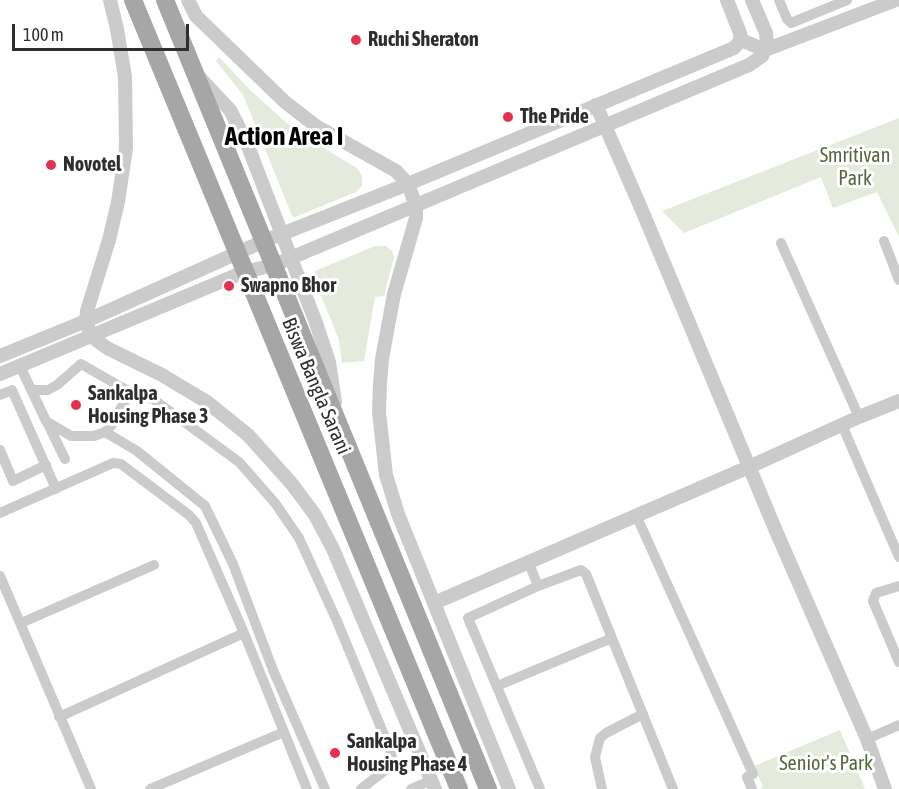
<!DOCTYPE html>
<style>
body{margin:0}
#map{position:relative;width:899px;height:789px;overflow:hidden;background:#fff;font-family:"Asap Condensed",sans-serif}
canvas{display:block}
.scale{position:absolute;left:12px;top:24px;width:177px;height:27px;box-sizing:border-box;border:3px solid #2e2e2e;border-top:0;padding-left:8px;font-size:18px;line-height:21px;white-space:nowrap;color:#2e2e2e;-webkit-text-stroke:4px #fff;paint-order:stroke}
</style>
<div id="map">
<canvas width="899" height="789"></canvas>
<div class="scale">100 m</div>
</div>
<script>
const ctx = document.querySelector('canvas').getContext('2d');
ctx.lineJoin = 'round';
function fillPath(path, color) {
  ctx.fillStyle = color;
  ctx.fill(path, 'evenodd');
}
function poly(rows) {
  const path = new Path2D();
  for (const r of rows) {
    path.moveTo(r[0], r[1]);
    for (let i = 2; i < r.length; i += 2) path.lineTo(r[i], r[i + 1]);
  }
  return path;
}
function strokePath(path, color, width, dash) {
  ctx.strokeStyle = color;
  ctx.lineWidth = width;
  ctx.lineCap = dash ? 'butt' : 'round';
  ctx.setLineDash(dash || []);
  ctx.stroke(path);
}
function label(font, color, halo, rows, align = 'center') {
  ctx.font = font + ' "Asap Condensed",sans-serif';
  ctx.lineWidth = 6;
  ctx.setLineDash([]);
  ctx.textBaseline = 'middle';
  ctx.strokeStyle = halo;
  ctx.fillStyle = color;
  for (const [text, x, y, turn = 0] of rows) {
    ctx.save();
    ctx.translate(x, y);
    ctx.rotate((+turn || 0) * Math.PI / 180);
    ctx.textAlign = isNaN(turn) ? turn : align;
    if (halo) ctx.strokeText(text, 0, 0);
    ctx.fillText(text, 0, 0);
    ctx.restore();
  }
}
const green = poly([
 [219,57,250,90,288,124,332,153,357,168,362,176,362,186,356,192,293,218,243,95,216,61],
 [899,118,899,237,877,192,833,208,821,177,684,233,662,211],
 [375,246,386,246,392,251,394,257,384,296,375,297,364,361,342,363,339,340,314,278,315,271],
 [840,730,865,789,759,789,763,787,754,766]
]);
const minor = poly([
 [779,0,787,19,791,23,847,0],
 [884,241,899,280],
 [781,243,859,417],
 [20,366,46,421,71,436,94,436,105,432,137,451,205,506,233,564,273,670,325,789],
 [32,390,48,390,57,385,81,364,130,392,111,426,105,432],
 [130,392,153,399,239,462,275,503,299,538,337,621,391,752,393,764,361,789],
 [0,395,12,390,56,489],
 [47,422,65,459],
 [842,425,899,557],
 [0,450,13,481,46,465],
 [0,513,113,463,121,464,189,515,196,523,244,633,307,789],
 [636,515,753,774,747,777,752,789],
 [528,561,538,586,468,618,540,789],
 [0,576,91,789],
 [538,586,581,570,586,574,673,789],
 [899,586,876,593,873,601,899,662],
 [21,623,154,565],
 [497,686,612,638],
 [59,717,244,633],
 [867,739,899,725],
 [150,789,284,732],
 [411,789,432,780],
 [602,789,595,757,600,738,606,733,643,714]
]);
const tertiary = poly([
 [110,0,117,29,125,77,126,148,118,202,109,240,87,311,86,321,91,336,107,348,162,375,207,402,248,435,292,484,315,515,333,549,435,789],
 [188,0,196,16,285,102,316,126,396,171,408,184,416,206,416,218,394,294,382,359,380,384,379,412,386,475,398,514,509,789],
 [741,40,765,50,896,0],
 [200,78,230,110,246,141,316,323,329,362,335,402],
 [596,105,641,208,776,531,867,739,885,789],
 [0,356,86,321,264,241,408,184,734,48,741,40,740,33,727,0],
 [0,374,244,272,274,265,749,65,762,56,767,45,766,33,752,0],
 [434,603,749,467,859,417,899,401]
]);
const primary = poly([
 [133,0,459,789],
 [165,0,488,789]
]);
const markers = [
 [356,40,6,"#e1334d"],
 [508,117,6,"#e1334d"],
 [51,165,6,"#e1334d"],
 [229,286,6,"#e1334d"],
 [76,405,6,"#e1334d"],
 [335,753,6,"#e1334d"]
];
const poiNames = [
 ["Ruchi Sheraton",368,40],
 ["The Pride",520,117],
 ["Novotel",63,165],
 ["Swapno Bhor",241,286],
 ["Sankalpa",88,394],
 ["Housing Phase 3",88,417],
 ["Sankalpa",347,742],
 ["Housing Phase 4",347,765]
];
const parkNames = [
 ["Smritivan",855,156],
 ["Park",855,179],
 ["Senior's Park",826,764]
];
const streetNames = [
 ["Biswa Bangla Sarani",316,386,67]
];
const districtNames = [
 ["Action Area I",284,137]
];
fillPath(green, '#e5ebdc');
strokePath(minor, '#cbcbcb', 10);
strokePath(tertiary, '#cbcbcb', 14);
strokePath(primary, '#a6a6a6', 18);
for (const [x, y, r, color] of markers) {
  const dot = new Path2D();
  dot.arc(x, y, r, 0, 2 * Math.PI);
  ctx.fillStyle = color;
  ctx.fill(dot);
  strokePath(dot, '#fff', 2);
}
label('bold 20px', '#2e2e2e', '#fff', poiNames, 'left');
label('20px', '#54683c', '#fff', parkNames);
label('20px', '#2e2e2e', '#fff', streetNames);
label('bold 26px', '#000', '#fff', districtNames);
</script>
